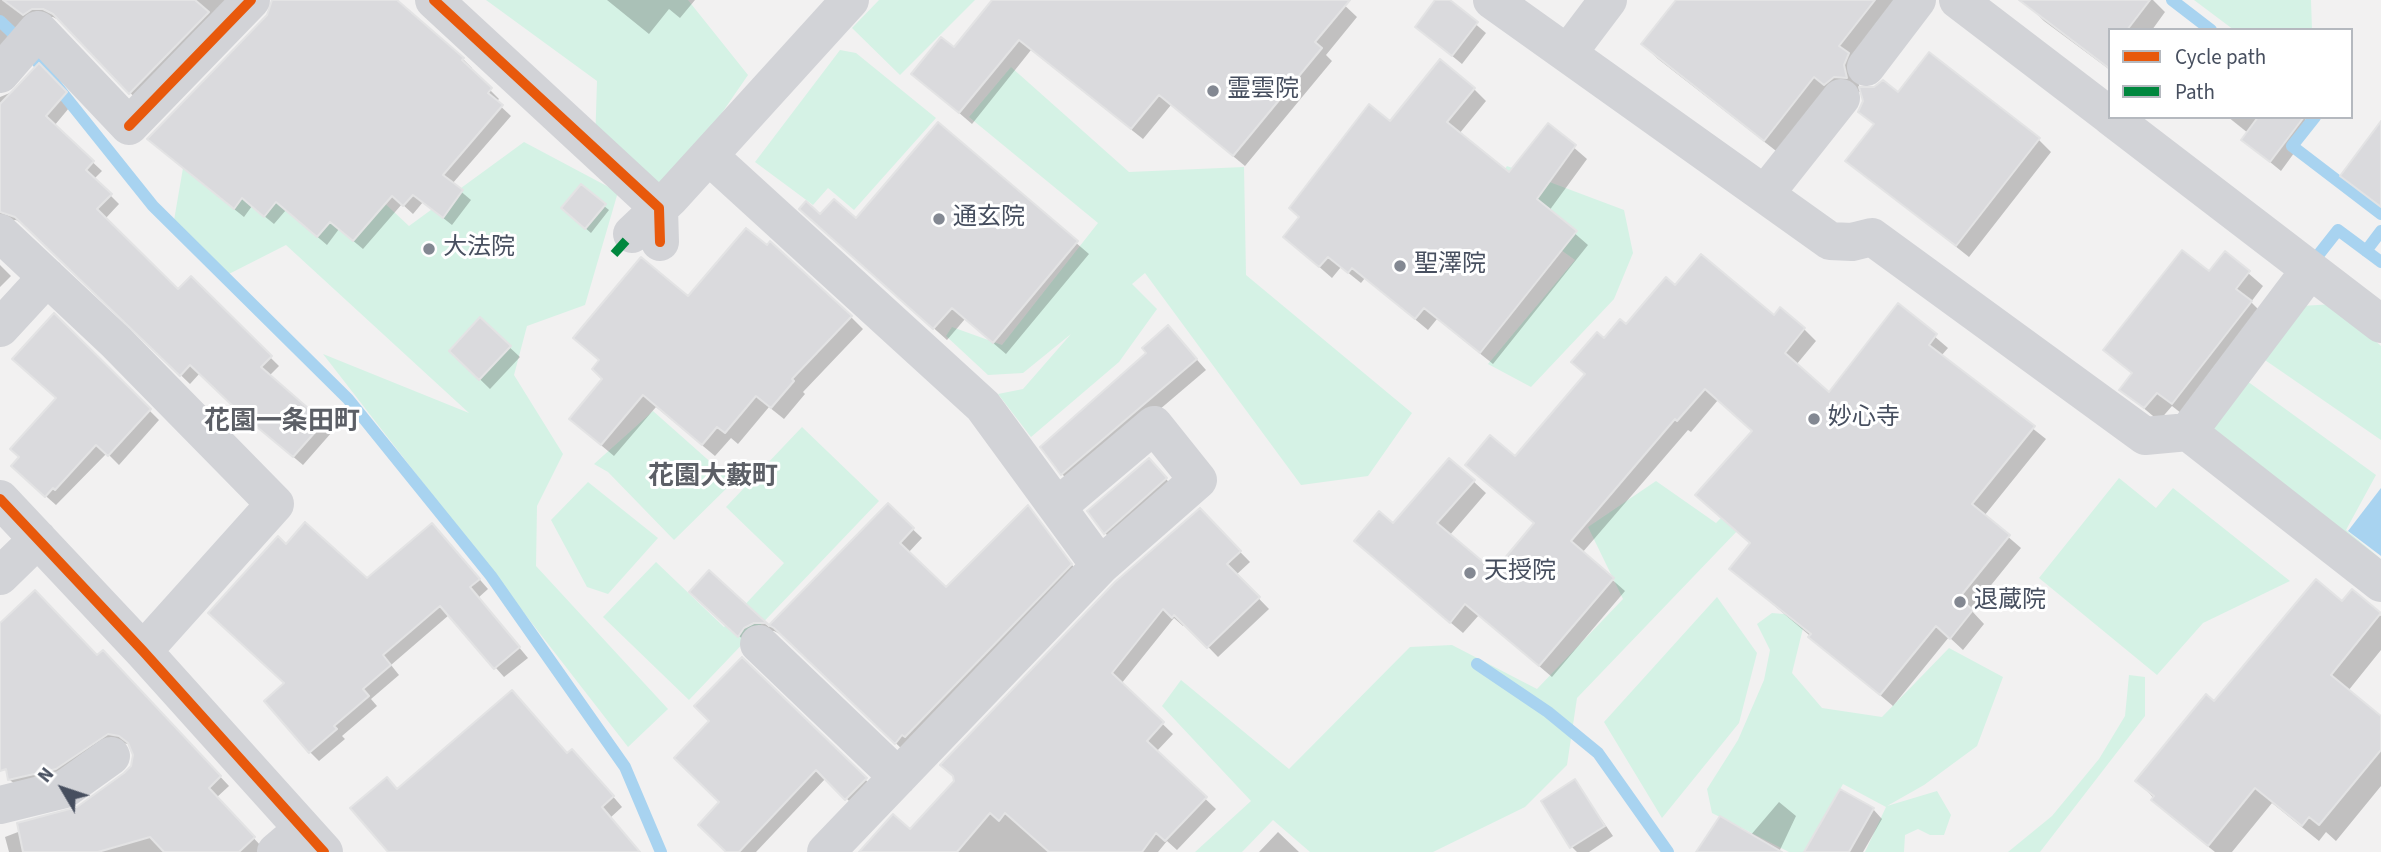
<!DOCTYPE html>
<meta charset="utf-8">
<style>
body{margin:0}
#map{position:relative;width:2381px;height:852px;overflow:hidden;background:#f2f1f1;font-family:"Source Sans 3",sans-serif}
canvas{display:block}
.legend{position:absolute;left:2108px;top:28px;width:245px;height:91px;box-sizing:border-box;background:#fff;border:2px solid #b5b9bf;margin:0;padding:9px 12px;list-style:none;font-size:21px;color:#474f5f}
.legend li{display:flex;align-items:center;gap:14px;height:35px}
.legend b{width:35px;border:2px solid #b5b9bf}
.north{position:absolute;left:28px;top:754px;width:70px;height:70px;-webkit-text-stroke:5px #fff;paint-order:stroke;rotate:309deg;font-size:19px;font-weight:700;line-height:28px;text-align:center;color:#474f5f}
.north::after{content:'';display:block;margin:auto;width:24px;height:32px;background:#474f5f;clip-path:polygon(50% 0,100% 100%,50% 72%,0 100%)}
</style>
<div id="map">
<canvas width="2381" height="852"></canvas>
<ul class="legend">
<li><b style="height:9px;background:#e8590c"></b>Cycle path</li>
<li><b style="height:9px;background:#00873e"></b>Path</li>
</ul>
<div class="north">N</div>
</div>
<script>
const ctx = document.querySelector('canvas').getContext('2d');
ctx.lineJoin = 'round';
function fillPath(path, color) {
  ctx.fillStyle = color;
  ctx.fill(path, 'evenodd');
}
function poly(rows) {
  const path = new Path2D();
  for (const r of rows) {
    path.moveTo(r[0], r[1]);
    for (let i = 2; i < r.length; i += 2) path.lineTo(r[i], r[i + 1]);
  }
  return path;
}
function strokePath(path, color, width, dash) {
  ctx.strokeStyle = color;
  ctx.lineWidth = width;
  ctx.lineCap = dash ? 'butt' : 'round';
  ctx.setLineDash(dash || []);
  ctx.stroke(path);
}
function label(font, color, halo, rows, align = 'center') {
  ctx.font = font + ' "Source Sans 3","Noto Sans JP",sans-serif';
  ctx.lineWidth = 6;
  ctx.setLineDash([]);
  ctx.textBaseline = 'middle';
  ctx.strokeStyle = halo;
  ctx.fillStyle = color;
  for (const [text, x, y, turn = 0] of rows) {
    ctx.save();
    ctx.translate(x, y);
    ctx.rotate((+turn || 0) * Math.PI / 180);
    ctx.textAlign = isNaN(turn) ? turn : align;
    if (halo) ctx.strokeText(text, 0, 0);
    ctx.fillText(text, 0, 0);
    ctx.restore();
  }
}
const green = poly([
 [486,0,688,0,748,75,669,190,595,146,597,81],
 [879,0,975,0,900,75,852,28],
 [2194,0,2311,0,2312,30,2234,30],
 [840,50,856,53,936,118,854,210,828,188,813,205,755,162],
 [1011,67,1129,172,1244,167,1246,275,1412,413,1368,476,1301,485,1145,273,1132,284,1157,309,1119,362,1031,437,998,394,1023,389,1071,334,1023,373,988,375,946,336,952,327,1002,345,1098,223,969,117],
 [314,137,409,226,524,142,618,192,585,305,527,326,514,375,563,454,537,506,536,566,668,709,628,747,323,354,469,413,286,245,221,278,172,232,183,168],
 [1507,166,1624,210,1633,253,1614,299,1531,387,1488,364,1575,260,1485,196],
 [2334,304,2381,346,2381,440,2262,358,2301,306],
 [2247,381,2376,475,2346,530,2381,559,2194,443],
 [653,411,733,482,674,540,608,472,594,464],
 [1815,423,1833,431,1577,698,1567,765,1525,807,1433,852,1310,852,1273,820,1242,852,1195,852,1251,801,1162,706,1181,680,1289,769,1410,647,1452,645,1537,689,1623,599,1588,527,1656,481,1716,523],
 [802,427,879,501,689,700,603,617,656,562,724,627,784,563,726,507],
 [2119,478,2156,508,2173,488,2290,581,2203,623,2157,675,2039,578],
 [588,482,658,538,608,594,587,587,551,520],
 [1717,597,1757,653,1739,723,1662,818,1604,722],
 [1772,613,1806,616,1792,673,1822,708,1882,717,1949,648,2003,677,1977,746,1924,785,1887,806,1937,791,1951,815,1944,835,1930,835,1918,829,1905,835,1904,852,1865,852,1886,807,1843,784,1805,852,1789,852,1712,813,1707,789,1738,740,1764,680,1770,650,1757,624],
 [2129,675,2145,677,2145,716,2040,852,2008,852,2052,816,2099,759,2125,716]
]);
const water = poly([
 [2381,488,2381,556,2348,531]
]);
const shadow = poly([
 [0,0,238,0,139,102,64,23,53,17,40,18,0,60],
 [274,0,393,0,463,59,472,68,470,70,499,99,496,102,511,116,452,184,471,200,452,225,423,202,413,214,402,204,363,249,339,229,327,245,286,210,274,224,252,206,244,217,158,148,269,16],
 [607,0,695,0,680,18,669,9,649,34],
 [994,0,1339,0,1357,17,1326,55,1332,61,1245,166,1171,105,1143,139,1031,50,972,124,914,74,954,50],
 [1438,0,1447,0,1486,33,1462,64,1417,27],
 [1678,0,1895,0,1858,81,1860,89,1898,95,2038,139,2051,152,1969,257,1848,161,1875,125,1860,111,1864,101,1862,92,1849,92,1780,154,1658,59,1643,44],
 [2036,0,2153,0,2165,12,2152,30,2110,30,2110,70,2044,21,2030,7],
 [39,65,74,102,54,126,102,171,94,179,119,204,105,219,178,292,191,279,279,366,269,376,332,432,303,465,251,421,200,373,190,384,26,226,16,220,0,222,0,97,17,90],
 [1474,89,1486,101,1459,134,1509,174,1549,126,1587,159,1549,211,1588,245,1493,364,1437,319,1428,330,1365,278,1361,283,1341,267,1332,278,1285,237,1390,123],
 [2228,117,2303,117,2313,127,2281,171,2243,140,2248,133],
 [938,124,1089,254,1006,354,965,319,947,340,814,221,856,221],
 [604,206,609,210,591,233,568,213],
 [2225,253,2263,286,2251,302,2265,316,2186,417,2172,406,2159,421,2122,390,2133,375,2106,350,2210,273],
 [0,265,11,276,0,287],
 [1675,287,1804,329,1816,341,1796,365,1830,395,1899,306,1948,348,1941,356,2046,439,1984,516,2021,548,1971,610,1984,624,1963,650,1949,637,1893,706,1731,569,1752,544,1754,431,1718,400,1691,432,1688,430,1582,553,1625,591,1552,677,1479,615,1463,633,1368,553,1393,526,1473,481,1486,493,1449,536,1494,573,1535,524,1479,477,1516,458,1587,375,1605,340],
 [688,298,851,317,863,329,803,392,805,394,784,419,769,407,738,444,731,438,715,456,656,407,614,456,584,431],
 [54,316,159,420,119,465,107,453,56,505,23,476,58,399],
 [480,320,520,357,490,389,451,351],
 [1177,337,1206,370,1072,484,1062,474],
 [1158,470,1175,489,1114,542,1105,533],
 [888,506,922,538,908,553,946,590,1028,507,1079,574,904,751,784,636,774,631,763,631,748,644,700,601,709,573,769,627],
 [1199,510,1250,562,1236,575,1269,609,1218,657,1186,624,1183,626,1174,618,1121,684,1173,734,1156,752,1216,809,1177,850,1167,841,1158,852,860,852,911,832],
 [441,535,488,589,478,598,528,658,504,677,449,615,391,665,399,675,371,699,377,706,342,736,345,739,319,761,310,752,287,683,286,546,367,581],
 [2352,591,2381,616,2381,650,2348,691,2381,718,2381,786,2336,841,2326,832,2319,841,2272,803,2232,852,2215,852,2170,816,2138,781,2214,703,2342,603],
 [0,625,112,661,229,786,216,798,262,847,257,852,9,852,5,837,78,809,125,775,133,765,134,753,130,744,118,743,65,777,19,788,10,780,0,724],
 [742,659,874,788,855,807,826,778,756,852,728,852,712,721],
 [568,755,582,760,622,807,610,818,639,852,390,852,398,791],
 [1575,781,1613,836,1589,852,1577,852,1572,847],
 [1779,802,1796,816,1779,852,1709,852,1750,836],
 [1873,809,1882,819,1863,852,1806,852],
 [1278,832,1299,852,1259,852]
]);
const stream = poly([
 [2172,0,2211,30],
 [0,21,20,40,153,206,348,399,491,576,625,767,661,852],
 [2315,117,2292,146,2381,214],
 [2366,251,2381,231],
 [2312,263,2338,230,2381,262],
 [1477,664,1548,712,1598,753,1668,852]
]);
const building = poly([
 [3,0,195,0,209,12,129,94,53,14,43,9,32,9,23,15,3,0],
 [272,0,397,0,464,58,462,60,492,88,488,93,503,105,443,175,463,190,443,218,413,195,403,206,392,196,353,241,330,222,317,237,276,202,264,217,242,198,234,209,147,139,267,15,272,0],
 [992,0,1350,0,1315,42,1322,48,1233,156,1159,95,1131,129,1019,40,959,113,911,74,941,37,954,47,992,0],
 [1435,0,1450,0,1478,22,1452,56,1415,27,1435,0],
 [1676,0,1875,0,1839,46,1849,53,1844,65,1847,78,1834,77,1824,85,1814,77,1764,141,1641,44,1676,0],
 [2019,0,2150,0,2127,30,2110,30,2110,69,2019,0],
 [1929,52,2040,138,1956,246,1845,161,1874,124,1858,112,1863,101,1859,87,1874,87,1883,80,1898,92,1929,52],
 [1440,59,1475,88,1447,122,1509,172,1548,123,1576,145,1537,199,1577,231,1480,353,1424,308,1415,319,1352,268,1348,273,1328,257,1319,267,1283,237,1299,217,1289,208,1369,104,1390,121,1440,59],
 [39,63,67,92,46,116,94,161,86,170,112,194,97,209,178,289,191,276,272,356,261,367,324,422,293,457,239,412,190,365,180,376,15,217,0,212,0,104,39,63],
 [2258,117,2304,117,2270,162,2241,140,2258,117],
 [2381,121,2381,207,2340,176,2381,121],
 [938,122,1078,241,993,343,952,308,933,329,799,209,806,201,820,214,834,199,856,218,938,122],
 [581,184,606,204,585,229,561,208,581,184],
 [746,228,767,245,770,241,852,316,792,379,794,381,771,408,756,396,725,433,717,427,702,445,643,395,601,445,569,419,602,379,592,369,599,360,573,338,641,257,688,296,746,228],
 [2182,250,2209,271,2225,251,2250,271,2236,289,2252,301,2172,404,2157,393,2144,408,2119,390,2132,373,2103,350,2182,250],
 [1701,254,1774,315,1780,307,1805,328,1785,353,1829,392,1898,303,1937,334,1929,345,2035,426,1972,504,2010,535,1959,598,1973,610,1950,639,1936,626,1880,695,1808,637,1811,634,1729,569,1750,543,1695,495,1752,431,1705,389,1677,421,1675,419,1571,541,1614,578,1539,666,1465,604,1450,623,1354,541,1379,511,1393,523,1449,458,1475,480,1437,523,1494,571,1534,523,1465,465,1490,435,1515,456,1585,374,1571,362,1597,332,1604,338,1620,319,1626,324,1666,277,1675,285,1701,254],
 [54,313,151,409,108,456,96,445,55,490,53,488,45,497,11,466,19,457,10,449,56,398,12,359,54,313],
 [480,317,511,346,479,380,449,351,480,317],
 [1168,325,1197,359,1061,475,1040,447,1146,353,1142,348,1168,325],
 [1149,458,1167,478,1104,534,1087,511,1149,458],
 [888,503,914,528,900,543,946,587,1028,505,1072,564,905,737,902,735,895,744,774,628,765,623,754,623,744,628,738,637,689,592,709,570,769,625,888,503],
 [1200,508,1241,551,1227,564,1260,597,1207,648,1174,615,1172,618,1163,609,1112,673,1164,722,1147,741,1207,797,1165,841,1156,833,1142,852,1049,852,1005,813,999,821,990,813,957,852,859,852,893,814,910,829,954,781,953,776,940,765,1115,582,1200,508],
 [305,522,367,578,432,523,480,579,470,587,520,647,494,669,440,606,383,655,391,665,363,689,369,696,334,726,337,729,309,753,264,701,284,683,208,613,278,536,286,544,305,522],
 [2316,579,2342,601,2352,589,2381,613,2331,675,2381,716,2381,750,2319,825,2309,817,2302,826,2255,788,2208,846,2151,800,2154,796,2135,781,2206,694,2214,701,2316,579],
 [35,590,97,655,103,650,221,776,209,788,255,837,239,852,164,852,150,837,98,852,23,852,17,823,77,807,124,773,131,766,133,755,128,743,119,736,108,734,56,769,8,780,6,769,0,771,0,623,35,590],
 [742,657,867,778,845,800,816,770,739,852,726,852,698,825,719,802,674,758,709,721,694,706,742,657],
 [512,690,567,753,572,749,614,796,602,807,640,852,388,852,350,808,387,777,397,789,512,690],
 [1575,779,1605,826,1570,848,1541,801,1575,779],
 [1840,789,1874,808,1849,852,1804,852,1840,789],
 [1720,816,1782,852,1696,852,1720,816]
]);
const minor = poly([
 [434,0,659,208,660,242],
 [1492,0,1830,241,1852,242,1872,237,2145,436,2188,432,2381,583],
 [1958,0,2110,116],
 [1568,53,1608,0],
 [1866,67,1917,0],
 [0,74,38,30,129,126,251,0],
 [2111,117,2381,324],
 [709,156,983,406,1100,566],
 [1765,194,1841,98],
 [0,233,116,342,275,504,143,651],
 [632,234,670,198,850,0],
 [0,328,47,277],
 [2188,432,2310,270],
 [0,499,143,651,324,852],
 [0,576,38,539],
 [759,644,898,777],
 [0,805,65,789,111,756],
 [276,852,303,829],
 [826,852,1100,566,1198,480,1154,425,1057,507]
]);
const quiet = poly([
 [614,254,632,234]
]);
const cycleway = poly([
 [434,0,659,208,660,242],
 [129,126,251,0],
 [0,499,143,651,324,852]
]);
const markers = [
 [1213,91,7,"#838892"],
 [939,219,7,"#838892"],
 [429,249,7,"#838892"],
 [1400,266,7,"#838892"],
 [1814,419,7,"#838892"],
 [1470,573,7,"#838892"],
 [1960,602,7,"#838892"]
];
const poiNames = [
 ["霊雲院",1227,91],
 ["通玄院",953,219],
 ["大法院",443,249],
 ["聖澤院",1414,266],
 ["妙心寺",1828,419],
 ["天授院",1484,573],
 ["退蔵院",1974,602]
];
const neighbourhoodNames = [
 ["花園一条田町",282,423],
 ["花園大藪町",713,478]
];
fillPath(green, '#d5f2e5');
fillPath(water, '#a8d3f0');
fillPath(shadow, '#0003');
strokePath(stream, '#a8d3f0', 12);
fillPath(building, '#dadadd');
strokePath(building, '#e3e3e4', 2);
strokePath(minor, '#d2d3d7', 38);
strokePath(quiet, '#00873e', 9, [18, 9]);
strokePath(cycleway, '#e8590c', 10);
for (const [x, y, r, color] of markers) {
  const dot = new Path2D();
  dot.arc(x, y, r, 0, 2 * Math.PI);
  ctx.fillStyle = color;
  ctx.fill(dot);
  strokePath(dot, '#fff', 2.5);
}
label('24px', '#474f5f', '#fff', poiNames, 'left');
label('bold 26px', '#5c5f66', '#fff', neighbourhoodNames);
</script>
